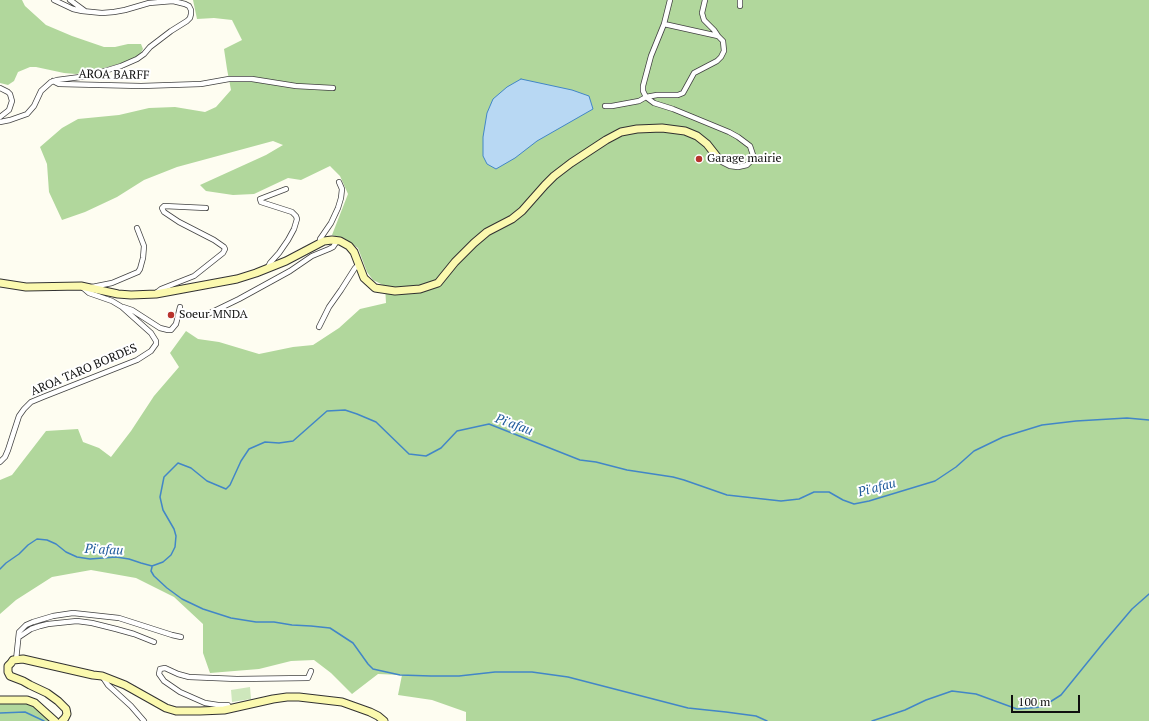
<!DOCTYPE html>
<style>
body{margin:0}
#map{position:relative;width:1149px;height:721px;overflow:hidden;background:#fefdf1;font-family:"PT Serif",serif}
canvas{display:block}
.scale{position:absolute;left:1011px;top:695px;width:69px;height:18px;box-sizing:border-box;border:2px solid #0f0f0f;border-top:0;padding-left:5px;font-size:12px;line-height:14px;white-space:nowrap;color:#0f0f0f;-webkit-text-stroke:3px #fff;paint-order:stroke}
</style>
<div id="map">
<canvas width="1149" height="721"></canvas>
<div class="scale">100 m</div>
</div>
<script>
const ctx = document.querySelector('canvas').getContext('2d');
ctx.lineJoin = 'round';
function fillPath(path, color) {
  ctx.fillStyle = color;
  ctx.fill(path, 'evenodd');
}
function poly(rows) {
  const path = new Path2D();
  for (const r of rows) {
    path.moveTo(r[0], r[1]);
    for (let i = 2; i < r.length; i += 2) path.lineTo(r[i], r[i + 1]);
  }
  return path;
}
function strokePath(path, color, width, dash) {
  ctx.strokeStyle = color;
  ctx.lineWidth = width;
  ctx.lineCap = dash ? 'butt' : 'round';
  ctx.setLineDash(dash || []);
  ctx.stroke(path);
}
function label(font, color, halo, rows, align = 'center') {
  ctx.font = font + ' "PT Serif",serif';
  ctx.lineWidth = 4;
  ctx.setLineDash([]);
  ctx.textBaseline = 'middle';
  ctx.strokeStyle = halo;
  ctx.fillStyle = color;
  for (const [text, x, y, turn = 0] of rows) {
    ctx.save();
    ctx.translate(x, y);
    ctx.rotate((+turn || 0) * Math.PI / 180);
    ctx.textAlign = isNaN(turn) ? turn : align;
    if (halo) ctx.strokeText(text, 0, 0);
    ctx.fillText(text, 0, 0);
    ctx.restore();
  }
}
const green = poly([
 [250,687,251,699,232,702,231,690]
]);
const forest = poly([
 [0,0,22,0,25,6,46,25,72,36,104,47,115,47,128,44,141,44,143,49,139,56,126,62,89,72,76,74,64,73,36,67,30,67,18,72,14,81,8,85,0,83],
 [193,0,1149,0,1149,721,466,721,466,712,432,700,398,695,402,675,378,674,352,694,331,673,314,660,291,661,259,669,210,673,203,653,203,624,174,597,136,578,91,570,52,577,16,600,0,614,0,480,12,475,46,431,78,429,83,442,99,448,111,457,131,431,154,396,179,367,170,353,186,331,198,339,219,342,259,354,293,347,313,345,339,328,360,309,386,303,385,286,373,280,367,272,358,248,345,239,332,235,348,194,340,176,330,166,301,180,288,178,254,194,233,195,206,191,200,185,266,155,283,145,273,141,177,167,144,180,117,197,85,212,62,220,49,192,47,164,40,147,62,128,78,119,119,115,149,108,175,107,205,112,216,107,231,90,227,69,224,49,242,40,232,20,214,18,197,19],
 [24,699,54,721,0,721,0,703]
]);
const water = poly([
 [521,79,572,90,589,96,593,109,537,141,515,158,496,169,487,164,483,156,483,137,487,113,493,99,507,87,521,79]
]);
const stream = poly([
 [152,567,151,571,154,576,167,588,182,599,203,609,231,618,256,622,274,622,292,625,311,626,330,628,353,643,368,664,373,669,400,675,431,676,459,676,495,672,532,672,568,677,688,708,726,712,756,716,767,721],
 [0,569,6,563,19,554,28,545,37,539,47,540,56,544,66,552,77,557,90,559,116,557,129,559,141,563,152,566,163,562,171,555,175,547,176,536,174,529,163,510,160,497,164,477,178,463,191,468,207,481,226,489,230,485,241,461,249,449,265,442,279,443,293,441,327,411,345,410,357,414,376,422,409,454,426,456,441,448,457,431,489,424,580,460,596,462,627,470,673,477,684,480,727,495,781,501,799,499,814,492,829,492,843,500,854,504,869,501,935,481,956,467,974,451,1003,437,1042,425,1076,421,1127,418,1149,420],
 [0,713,25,712,44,721],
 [872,721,905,710,926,700,952,691,976,694,1017,709,1042,707,1061,695,1104,642,1132,609,1149,594]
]);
const street = poly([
 [70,0,85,11],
 [670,0,664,24,651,56,643,86,643,91,646,97,654,103,673,109,695,118,729,132,738,137,750,146,753,155,751,161,747,165,738,167,730,166,722,162,718,158],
 [705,0,702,13,704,20,714,30,718,36],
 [740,0,740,6],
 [53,81,59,84,141,86,201,84,229,79,252,79,296,86,333,88],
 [0,88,8,92,10,94,12,101,9,110,0,117],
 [605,106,612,106,639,101,646,97,657,95,678,95,683,93,694,73,717,61,721,57,724,51,723,41,718,36,664,24],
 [0,122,10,120,27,114,34,106,41,91,51,82,57,80,88,76,121,66,137,59,144,54,150,47,171,31,187,21,190,18,191,14,191,10,189,6,185,4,173,1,149,3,125,10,114,12,102,13,82,11,73,9,54,0],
 [320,243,320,239,331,223,338,208,341,198,342,189,339,182],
 [267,269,270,263,279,253,288,240,294,229,297,219,296,216,292,212,264,203,261,202,260,199,286,189],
 [92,287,112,283,138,272,140,269,143,258,144,246,137,228],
 [156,293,161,289,194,276,223,253,225,249,224,247,214,240,179,222,164,212,162,208,164,206,206,208],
 [123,307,132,310,160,328,168,330,171,330,176,324,180,307],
 [208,314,239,299,290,271,312,256,329,249,333,247,337,241],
 [319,327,329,307,341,290,355,268,359,264],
 [0,462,5,457,8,450,19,416,24,409,31,402,43,397,137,360,151,351,156,344,156,341,151,333,122,307,112,301,89,293,82,287],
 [19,637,31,629,40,626,48,624,77,621,92,623,116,629,134,634,154,642],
 [16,660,19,632,26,625,33,622,53,616,73,613,119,618,172,635,181,637],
 [102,676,108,685,131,706,144,721],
 [230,709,228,705,218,705,205,703,180,692,164,681,159,674,160,669,165,668,178,674,189,677,237,679,308,678,311,671]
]);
const secondary = poly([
 [0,283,26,287,81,286,118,294,131,295,156,294,237,279,256,273,286,261,324,241,332,240,340,241,349,246,354,252,364,278,375,288,395,291,420,289,438,283,455,262,474,243,487,232,512,219,522,211,545,185,554,176,571,163,606,140,621,132,637,129,662,128,685,131,697,136,707,144,718,158],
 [0,700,27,700,35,703,55,721],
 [62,721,65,718,67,714,66,709,58,701,47,693,30,685,23,681,10,676,8,672,8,666,11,663,13,660,23,659,93,675,102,676,125,685,166,708,176,711,200,711,224,710,273,699,287,697,299,697,342,702,370,712,378,716,384,721]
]);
const markers = [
 [699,159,4,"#b8332d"],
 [171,315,4,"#b8332d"]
];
const streetNames = [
 ["AROA BARFF",114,75,1],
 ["AROA TARO BORDES",84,370,-23]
];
const poiNames = [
 ["Garage mairie",707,159],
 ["Soeur MNDA",179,315]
];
const waterNames = [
 ["Pi'afau",514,425,20],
 ["Pi'afau",877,488,-15],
 ["Pi'afau",104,550,3]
];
fillPath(green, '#cee7bc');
fillPath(forest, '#b1d79c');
fillPath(water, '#b8d8f3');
strokePath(water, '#4286c7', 1);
strokePath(stream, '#4286c7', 1.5);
strokePath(street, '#424242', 6);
strokePath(secondary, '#313131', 9);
strokePath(street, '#fff', 4.5);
strokePath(secondary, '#fbf9af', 7);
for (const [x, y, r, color] of markers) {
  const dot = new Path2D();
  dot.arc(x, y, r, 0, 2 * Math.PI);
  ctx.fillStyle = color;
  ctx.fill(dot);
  strokePath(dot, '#fff', 1.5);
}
label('12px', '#0f0f0f', '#fff', streetNames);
label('12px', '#0f0f0f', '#fff', poiNames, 'left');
label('italic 13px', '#1d599b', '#fff', waterNames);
</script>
